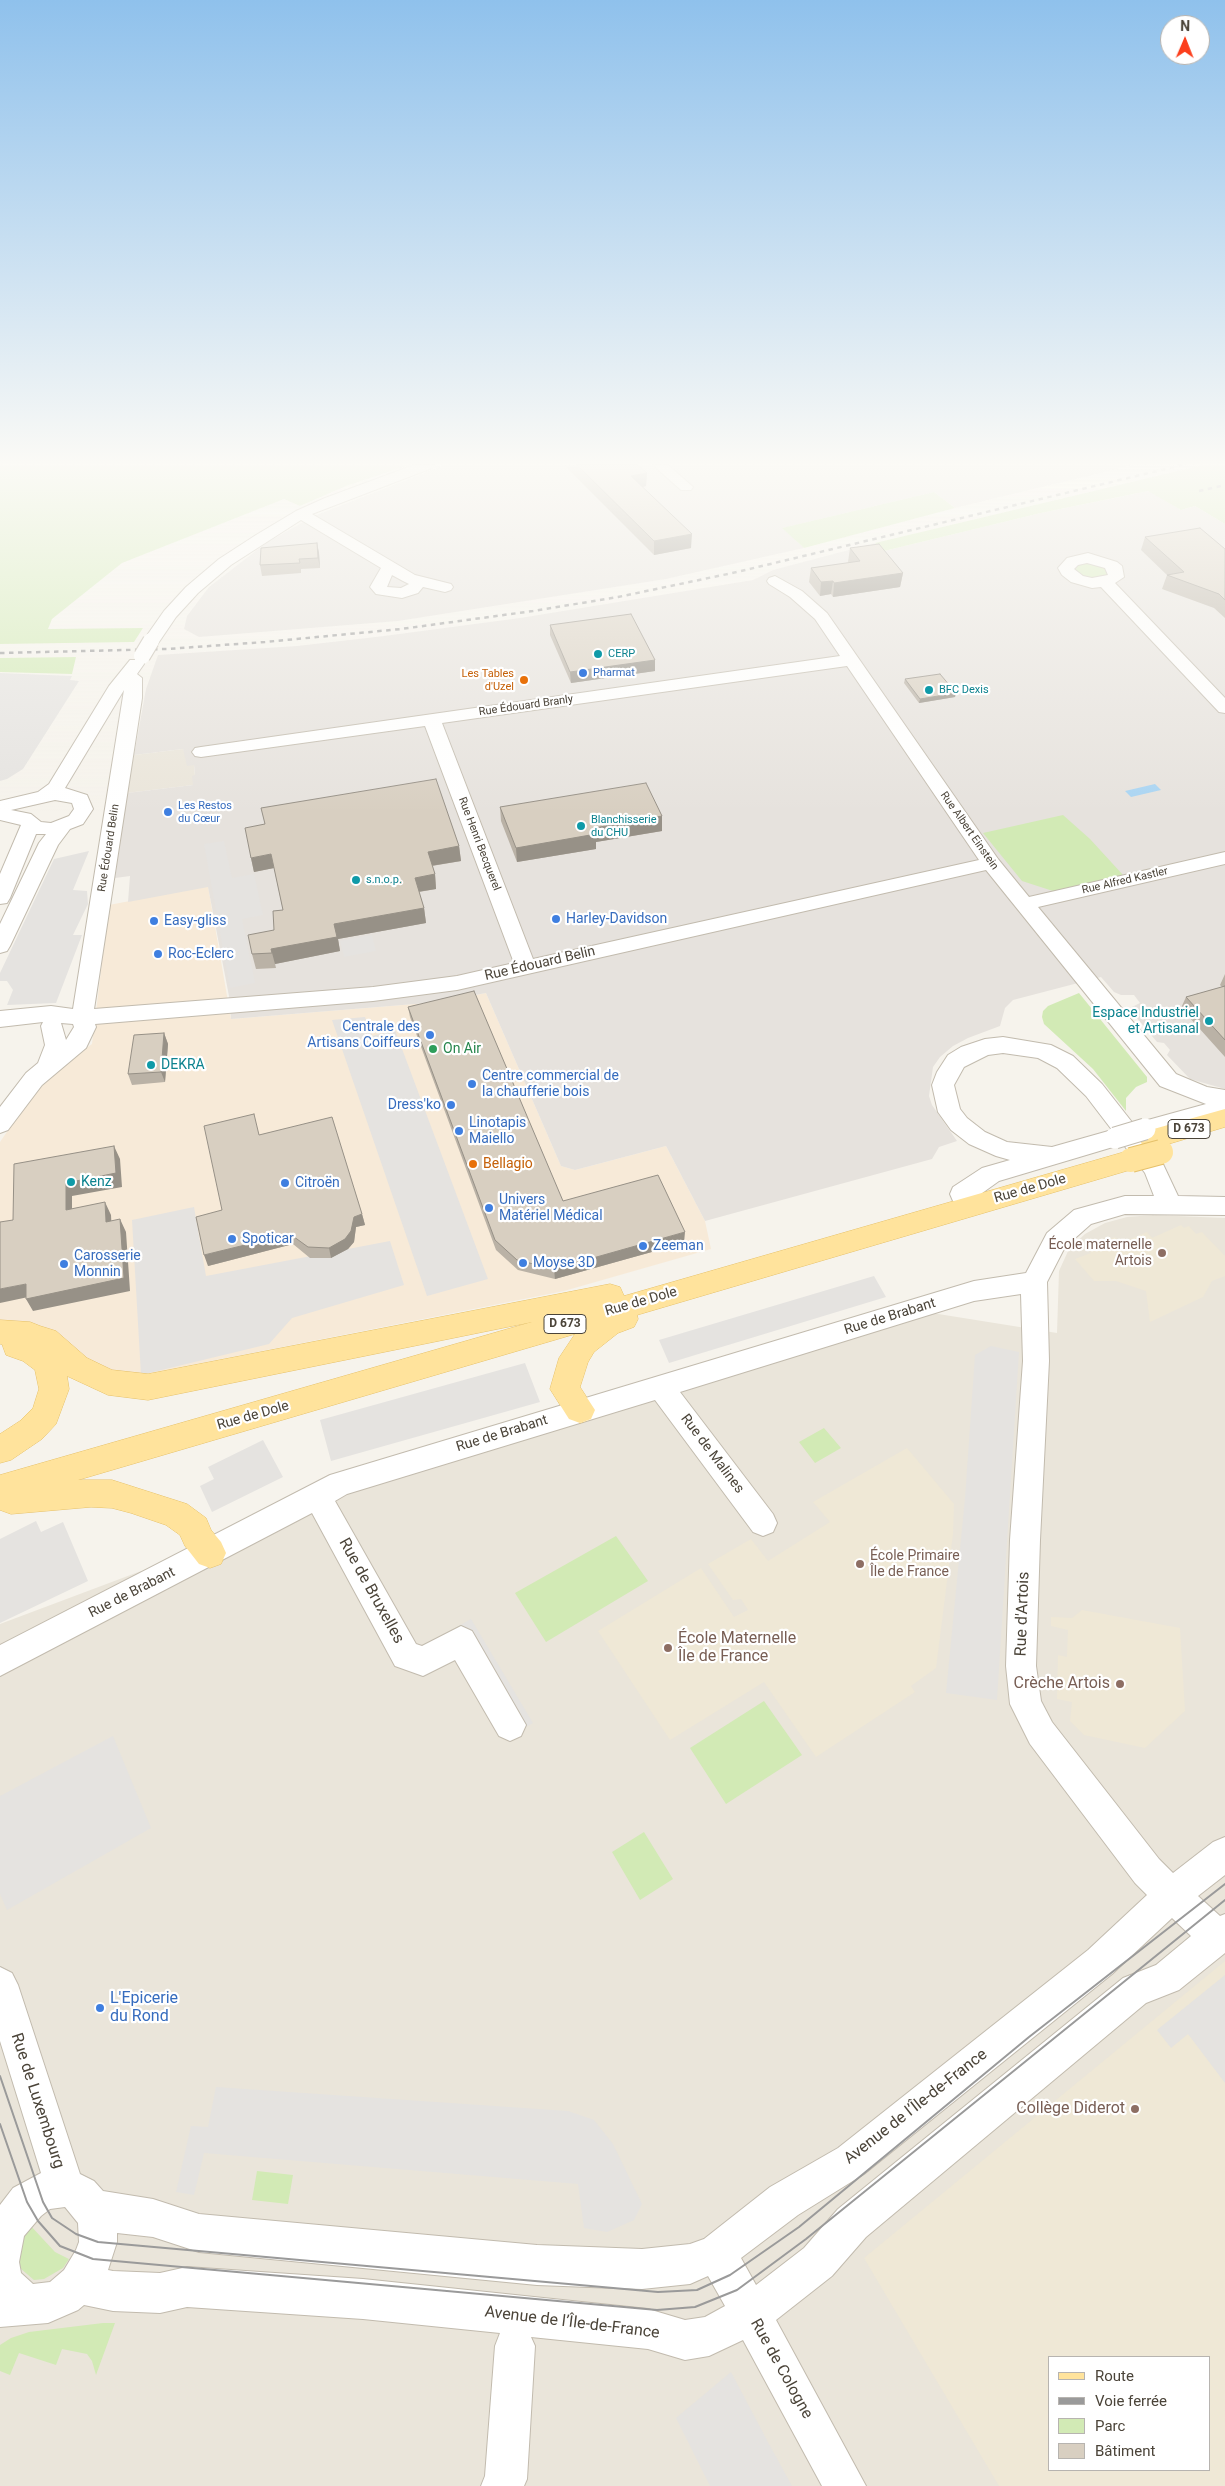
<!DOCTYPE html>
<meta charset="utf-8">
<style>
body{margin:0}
#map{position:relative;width:1225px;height:2486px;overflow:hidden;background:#f6f3ec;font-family:Roboto,sans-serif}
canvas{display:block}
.legend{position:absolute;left:1048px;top:2356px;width:162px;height:115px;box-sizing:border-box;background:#fff;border:1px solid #b7b4b0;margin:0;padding:6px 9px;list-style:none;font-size:15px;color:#4b4439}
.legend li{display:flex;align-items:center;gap:10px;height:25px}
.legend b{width:25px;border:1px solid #b7b4b0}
.north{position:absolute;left:1160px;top:15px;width:50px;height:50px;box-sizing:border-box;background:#fff;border:1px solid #b7b4b0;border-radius:50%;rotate:1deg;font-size:14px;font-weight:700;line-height:20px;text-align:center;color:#4b4439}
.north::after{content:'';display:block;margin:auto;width:18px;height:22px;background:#fc3f1d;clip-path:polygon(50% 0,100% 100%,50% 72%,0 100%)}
</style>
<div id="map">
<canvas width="1225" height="2486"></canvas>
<ul class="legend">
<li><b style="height:6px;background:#ffe39c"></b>Route</li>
<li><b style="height:6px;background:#9a9a9a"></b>Voie ferrée</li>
<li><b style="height:14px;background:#d2eab5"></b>Parc</li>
<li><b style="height:14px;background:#d8cfc1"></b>Bâtiment</li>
</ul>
<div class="north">N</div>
</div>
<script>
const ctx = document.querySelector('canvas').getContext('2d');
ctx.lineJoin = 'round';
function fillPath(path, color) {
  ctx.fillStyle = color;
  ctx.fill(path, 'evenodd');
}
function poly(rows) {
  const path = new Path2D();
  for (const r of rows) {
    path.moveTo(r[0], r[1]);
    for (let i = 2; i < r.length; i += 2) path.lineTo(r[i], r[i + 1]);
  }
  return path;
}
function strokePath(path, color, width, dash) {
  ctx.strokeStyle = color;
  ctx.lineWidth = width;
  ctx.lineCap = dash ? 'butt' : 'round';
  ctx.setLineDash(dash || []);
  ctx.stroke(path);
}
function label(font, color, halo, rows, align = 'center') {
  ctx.font = font + ' Roboto,sans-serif';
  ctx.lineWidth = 4.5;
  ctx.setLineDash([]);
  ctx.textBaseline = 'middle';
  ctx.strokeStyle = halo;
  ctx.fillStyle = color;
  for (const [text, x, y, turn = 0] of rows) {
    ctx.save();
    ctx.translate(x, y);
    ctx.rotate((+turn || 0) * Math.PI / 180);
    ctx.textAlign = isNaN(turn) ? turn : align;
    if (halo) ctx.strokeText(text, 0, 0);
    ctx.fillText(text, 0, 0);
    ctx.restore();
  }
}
const residential = poly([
 [183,749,194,765,195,776,193,785,127,793,134,755],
 [1153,1215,1225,1218,1225,2486,0,2486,0,1624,354,1491,932,1313,1057,1333,1059,1271,1069,1249,1085,1234,1105,1223,1127,1217],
 [1049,2357,1209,2357,1209,2470,1049,2470]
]);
const commercial = poly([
 [208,886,231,1019,439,1002,486,993,561,1166,575,1170,666,1146,705,1221,711,1249,564,1291,141,1375,98,1371,0,1323,0,1142,26,1104,55,1070,92,1044,109,905]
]);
const industrial = poly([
 [445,465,1133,465,955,508,934,492,783,528,804,548,666,579,398,621,199,637,184,629,187,616,209,587,266,543,314,516],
 [1149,491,1181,510,1195,506,1225,524,1225,1089,1190,1079,1167,1055,1170,1050,1164,1043,1157,1042,1131,1011,1132,1007,1140,1003,1134,995,1121,995,1114,992,1101,977,1013,1000,1005,1008,1000,1026,968,1038,953,1046,940,1057,933,1067,929,1096,932,1105,957,1141,939,1147,932,1159,705,1221,666,1146,575,1170,561,1166,486,993,439,1002,231,1019,229,996,208,887,128,902,130,876,115,878,127,793,193,785,192,776,195,775,194,765,187,766,183,749,134,755,146,689,158,655,297,646,384,636,520,618,753,580,773,570,875,543,884,551,1041,513]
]);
const education = poly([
 [1181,1225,1184,1228,1189,1226,1196,1234,1202,1232,1225,1256,1225,1276,1212,1281,1203,1297,1150,1322,1146,1291,1116,1281,1094,1281,1075,1259,1091,1253,1087,1248,1115,1237,1121,1243,1147,1232,1152,1238],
 [907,1448,954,1504,953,1534,936,1668,911,1686,915,1692,816,1757,764,1682,670,1740,598,1631,701,1568,734,1617,748,1610,741,1599,733,1600,708,1564,751,1539,768,1561,830,1522,813,1502],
 [1082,1610,1180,1628,1185,1711,1145,1748,1084,1735,1070,1721,1072,1702,1057,1699,1058,1655,1067,1657,1068,1630,1051,1626,1051,1617,1072,1618],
 [1225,1961,1225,2486,999,2486,864,2258],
 [1049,2357,1209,2357,1209,2470,1049,2470]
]);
const green = poly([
 [0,465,409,465,346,486,300,506,284,499,122,563,52,619,48,629,143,628,134,642,0,644],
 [1203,465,1225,465,1225,524,1195,506,1181,510,1148,491,1041,513,884,551,875,543],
 [934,492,955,508,804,548,782,528],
 [1086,562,1108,567,1108,578,1085,578,1074,570,1076,565],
 [76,657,72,674,0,672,0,658],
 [1063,815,1090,839,1123,875,1056,892,1022,881,983,833],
 [1079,993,1147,1077,1147,1082,1136,1087,1126,1098,1126,1111,1093,1069,1044,1024,1042,1017,1043,1011,1048,1006],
 [824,1428,841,1448,815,1463,799,1442],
 [616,1536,648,1581,546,1642,515,1593],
 [764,1701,802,1755,726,1804,690,1748],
 [644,1832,673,1879,640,1900,612,1852],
 [257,2171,293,2175,288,2204,252,2200],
 [29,2224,55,2252,69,2259,63,2268,44,2279,34,2280,20,2268,20,2243],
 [103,2323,115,2323,96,2375,92,2361,87,2354,62,2349,56,2365,19,2353,10,2375,0,2371,0,2345,11,2338,29,2332]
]);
const parking = poly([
 [0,673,72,676,70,680,79,681,23,769,7,779,0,781],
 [224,841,232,878,254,874,263,915,242,919,255,983,230,988,204,844],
 [89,851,73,890,87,891,88,904,73,935,82,935,56,1003,7,1005,13,990,7,981,0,981,0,973,54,859],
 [372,935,376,951,344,957,340,941],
 [365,1017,372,1036,395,1030,488,1279,427,1296,332,1020],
 [194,1207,206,1276,390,1241,404,1285,292,1318,269,1344,141,1375,132,1220],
 [874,1276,886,1297,669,1363,659,1340],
 [991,1346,1019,1352,997,1700,946,1693,965,1498,975,1355],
 [525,1363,540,1402,331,1461,320,1420],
 [263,1440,283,1477,212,1512,200,1486,214,1479,208,1467],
 [36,1521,41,1532,63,1522,88,1581,0,1623,0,1539],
 [471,1619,533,1723,519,1731,457,1627],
 [113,1736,151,1828,7,1910,0,1894,0,1796],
 [1225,1975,1225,2083,1188,2034,1171,2048,1157,2030],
 [216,2087,568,2111,594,2120,613,2144,642,2204,634,2220,607,2232,584,2228,578,2184,204,2153,194,2195,176,2192,191,2126,208,2127],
 [731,2372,769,2444,792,2486,710,2486,676,2418]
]);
const water = poly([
 [1155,784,1161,790,1131,797,1125,791]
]);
const minor = poly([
 [414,465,434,465,432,468,312,514,415,575,451,584,453,587,451,590,445,592,423,587,418,593,402,598,376,594,370,587,381,568,301,520,231,565,198,593,176,617,157,645,151,646,145,645,143,641,164,611,186,587,219,559,256,535,296,511,325,498,414,465],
 [392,575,403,581,409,584,401,588,387,587,392,575],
 [653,465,668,465,693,487,691,490,681,490,653,465],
 [1088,553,1117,562,1122,566,1124,577,1115,583,1225,698,1225,713,1219,712,1101,587,1092,588,1071,582,1062,575,1058,568,1067,558,1088,553],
 [1087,563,1105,568,1108,575,1092,578,1083,576,1074,569,1078,565,1087,563],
 [775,576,802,591,827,613,998,859,1029,897,1225,852,1225,864,1038,907,1176,1074,1207,1087,1225,1090,1225,1115,1143,1137,1162,1162,1178,1196,1225,1197,1225,1215,1125,1214,1091,1224,1065,1247,1047,1282,1049,1361,1040,1540,1036,1666,1041,1701,1052,1722,1159,1859,1173,1873,1213,1842,1225,1837,1225,1875,1198,1896,1220,1916,1225,1914,1225,1953,1179,1990,1146,2003,866,2237,832,2276,776,2320,866,2486,822,2486,743,2340,709,2356,685,2360,648,2349,531,2337,535,2346,527,2479,524,2486,481,2486,485,2476,495,2346,500,2333,363,2319,187,2307,160,2313,113,2311,84,2305,78,2310,48,2323,0,2327,0,2205,13,2188,41,2173,0,2041,0,1967,12,1973,18,1985,80,2174,94,2181,103,2191,153,2199,199,2214,537,2245,642,2249,690,2244,704,2239,770,2187,838,2148,1088,1950,1147,1895,1135,1883,1030,1744,1010,1704,1006,1666,1010,1540,1023,1361,1021,1294,974,1301,680,1392,773,1514,777,1523,773,1532,763,1536,753,1532,655,1400,347,1494,335,1501,416,1644,422,1646,461,1626,472,1631,526,1725,521,1736,510,1741,499,1736,455,1660,423,1676,395,1666,312,1513,0,1676,0,1645,330,1475,974,1281,1026,1273,1047,1233,1074,1210,1125,1196,1154,1196,1145,1173,1123,1144,999,1181,971,1201,962,1203,953,1201,950,1194,953,1187,982,1168,1010,1160,996,1156,969,1144,951,1130,938,1112,932,1085,937,1072,948,1055,961,1047,985,1039,1003,1037,1051,1045,1073,1056,1102,1084,1135,1126,1137,1123,1206,1104,1160,1086,986,870,457,990,373,1001,95,1024,96,1027,86,1048,42,1085,8,1130,0,1133,0,1107,26,1073,38,1063,45,1045,41,1026,43,1022,0,1027,0,1011,51,1006,73,1009,124,690,65,788,87,795,93,809,83,824,70,829,58,845,10,946,7,951,0,953,0,924,39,843,46,834,36,834,10,898,7,903,0,904,0,874,21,825,0,820,0,801,38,792,49,784,109,686,130,660,142,660,144,664,137,674,142,678,142,698,94,1009,373,987,457,976,514,963,425,726,201,757,195,756,192,752,195,748,201,747,840,656,815,619,790,597,769,584,767,581,769,578,775,576],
 [847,666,979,860,533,959,442,723,847,666],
 [55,800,72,803,74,809,69,816,51,823,41,822,31,814,11,810,55,800],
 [61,1023,73,1024,74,1027,66,1040,61,1023],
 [1003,1053,1038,1058,1057,1068,1086,1096,1112,1130,1052,1147,1007,1142,985,1132,967,1118,960,1109,954,1085,964,1067,988,1055,1003,1053],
 [1172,1918,1191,1936,1156,1965,1123,1978,838,2209,804,2248,756,2285,741,2258,798,2215,864,2174,1112,1974,1172,1918],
 [65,2207,78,2223,79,2242,76,2250,64,2270,50,2282,33,2284,21,2273,19,2262,24,2236,41,2216,50,2209,65,2207],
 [117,2233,153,2237,199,2252,537,2285,642,2289,690,2284,708,2276,725,2306,705,2317,685,2320,648,2309,363,2279,187,2267,160,2273,113,2271,108,2270,117,2242,117,2233]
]);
const major = poly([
 [1225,1109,1225,1127,1152,1149,1143,1146,1139,1139,1143,1132,1225,1109],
 [1131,1150,1140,1153,1144,1160,1140,1167,637,1315,638,1319,634,1327,618,1333,594,1352,588,1362,580,1387,595,1410,591,1419,580,1423,569,1419,550,1389,559,1358,575,1334,78,1480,112,1480,187,1504,206,1518,211,1530,221,1542,226,1553,221,1564,210,1568,199,1564,185,1546,180,1535,166,1525,131,1513,112,1508,91,1507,11,1514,0,1510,0,1475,532,1322,148,1400,108,1395,67,1376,69,1389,56,1424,42,1439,11,1460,0,1463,0,1434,20,1421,33,1408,39,1389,35,1370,23,1361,6,1355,2,1344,0,1344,0,1320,30,1322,40,1326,56,1331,87,1358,112,1370,148,1374,610,1284,620,1287,624,1296,1131,1150]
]);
const tram = poly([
 [0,2076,43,2202,52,2218,76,2234,98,2242,658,2292,697,2290,730,2275,799,2227,1029,2037,1225,1884],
 [0,2124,27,2202,38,2221,60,2246,93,2259,657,2310,695,2307,737,2290,806,2239,1225,1900]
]);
const rail = poly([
 [1199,491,1225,485],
 [0,653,167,649,265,642,401,629,533,611,618,597,737,572,1182,465]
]);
const minorBridgeFar1 = poly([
 [142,656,151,641]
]);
const minorBridge = poly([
 [1115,1138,1145,1129]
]);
const majorBridge = poly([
 [1131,1160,1161,1152]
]);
const wall = poly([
 [564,465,638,465,647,473,646,486,643,487,691,548,654,555],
 [1145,537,1225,549,1225,618,1214,608,1162,589,1167,575,1141,550],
 [317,543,319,553,320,568,301,569,301,573,262,576,260,565],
 [850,548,903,573,900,587,833,597,831,594,820,596,809,582,811,568,849,563,848,562],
 [550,625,655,660,655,671,571,683,550,635],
 [905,679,956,693,955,697,919,703,904,683],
 [500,807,662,816,662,831,596,842,596,849,517,862,501,821],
 [459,846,461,861,432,866,435,874,436,889,419,892,424,908,426,923,338,939,340,951,275,964,276,968,256,969,252,954,274,930,283,910,274,868,254,872,251,858],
 [1225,974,1225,1057,1181,1008,1186,997,1222,987,1220,985],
 [408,1007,563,1201,684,1243,555,1279,518,1270,496,1250,410,1017],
 [164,1033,168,1044,165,1082,132,1085,128,1074],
 [260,1135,362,1214,365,1225,356,1227,354,1242,348,1249,331,1258,310,1258,293,1244,208,1266]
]);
const shadedWall = poly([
 [647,473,646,486,631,490,631,476],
 [692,534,691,548,654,555,654,541],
 [317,543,319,553,320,568,318,558],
 [903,573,900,587,833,597,834,583],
 [833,581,831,594,820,596,821,582],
 [655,660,655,671,571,683,570,672],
 [956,693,955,697,919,703,920,699],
 [662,816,662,831,596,842,596,849,517,862,516,848,594,828],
 [459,846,461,861,430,866,428,852],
 [271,854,274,868,254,872,251,858],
 [435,874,436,889,417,892,415,878],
 [424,908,426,923,338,939,340,951,275,964,276,968,271,949,334,924],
 [164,1033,168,1044,165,1082,161,1072],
 [114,1146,120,1159,122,1187,72,1196,72,1223,66,1210,66,1183],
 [105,1202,111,1215,112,1235,106,1222],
 [362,1214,365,1225,356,1227,354,1242,348,1249,331,1258,329,1248,354,1217],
 [120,1219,126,1232,130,1291,33,1311,26,1299],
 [685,1232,684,1243,555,1279,554,1269],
 [290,1234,293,1244,208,1266,204,1255],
 [26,1284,33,1296,0,1303,0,1289]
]);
const building = poly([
 [577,465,638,465,647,473,631,476,692,534,654,541,577,465],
 [1200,528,1225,549,1225,600,1219,594,1167,575,1184,572,1145,537,1200,528],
 [317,543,318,558,299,559,300,563,260,565,261,548,317,543],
 [879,544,903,573,834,583,833,581,821,582,811,568,860,561,850,548,879,544],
 [631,614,655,660,570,672,550,625,631,614],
 [940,674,956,693,920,699,905,679,940,674],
 [436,779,459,846,428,852,435,874,415,878,424,908,334,924,337,937,271,949,272,953,252,954,248,935,274,930,273,911,283,910,271,854,251,858,245,828,265,824,261,808,436,779],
 [646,783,662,816,594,828,596,834,516,848,500,807,646,783],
 [1225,986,1225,1040,1186,997,1225,986],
 [474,991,563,1201,658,1175,685,1232,554,1269,517,1260,495,1240,408,1007,474,991],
 [164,1033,161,1072,128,1074,134,1035,164,1033],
 [254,1114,259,1135,332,1117,362,1214,354,1217,351,1231,345,1239,329,1248,308,1247,290,1234,204,1255,196,1217,222,1210,204,1126,254,1114],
 [114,1146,116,1173,66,1183,66,1210,105,1202,106,1222,120,1219,124,1278,26,1299,26,1284,0,1289,0,1222,13,1220,14,1164,114,1146]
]);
const markers = [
 [598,654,5,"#0f9aa8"],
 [583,673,5,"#3f7fe0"],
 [524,680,5,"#e8710a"],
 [929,690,5,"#0f9aa8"],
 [168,812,5,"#3f7fe0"],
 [581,826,5,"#0f9aa8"],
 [356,880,5,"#0f9aa8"],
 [556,919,5,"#3f7fe0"],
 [154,921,5,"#3f7fe0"],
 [158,954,5,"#3f7fe0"],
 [1209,1021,5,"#0f9aa8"],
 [430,1035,5,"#3f7fe0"],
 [433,1049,5,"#2e9e5b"],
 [151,1065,5,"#0f9aa8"],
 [472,1084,5,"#3f7fe0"],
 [451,1105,5,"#3f7fe0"],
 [459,1131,5,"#3f7fe0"],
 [473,1164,5,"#e8710a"],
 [71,1182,5,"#0f9aa8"],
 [285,1183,5,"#3f7fe0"],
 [489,1208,5,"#3f7fe0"],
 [232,1239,5,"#3f7fe0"],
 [643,1246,5,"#3f7fe0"],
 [1162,1253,5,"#8d6e63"],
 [523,1263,5,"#3f7fe0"],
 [64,1264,5,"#3f7fe0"],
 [860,1564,5,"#8d6e63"],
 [668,1648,5,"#8d6e63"],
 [1120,1684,5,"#8d6e63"],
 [100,2008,5,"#3f7fe0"],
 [1135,2109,5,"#8d6e63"]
];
const farCulturenames = [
 ["CERP",608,654],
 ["BFC Dexis",939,690],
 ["Blanchisserie",591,820],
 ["du CHU",591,833],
 ["s.n.o.p.",366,880]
];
const farShopnames = [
 ["Pharmat",593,673],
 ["Les Restos",178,806],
 ["du Cœur",178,819]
];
const farFoodnames = [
 ["Les Tables",514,674],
 ["d'Uzel",514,687]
];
const farStreetnames = [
 ["Rue Édouard Branly",526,706,-8],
 ["Rue Albert Einstein",969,831,55],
 ["Rue Henri Becquerel",479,844,69],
 ["Rue Édouard Belin",109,848,-81],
 ["Rue Alfred Kastler",1125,881,-13]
];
const shields = [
 [1189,1129,42],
 [565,1324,42]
];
const shieldNames = [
 ["D 673",1189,1129],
 ["D 673",565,1324]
];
const shopNames = [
 ["Harley-Davidson",566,919],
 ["Easy-gliss",164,921],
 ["Roc-Eclerc",168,954],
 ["Centrale des",420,1027,"right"],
 ["Artisans Coiffeurs",420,1043,"right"],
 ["Centre commercial de",482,1076],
 ["la chaufferie bois",482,1092],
 ["Dress'ko",441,1105,"right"],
 ["Linotapis",469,1123],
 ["Maiello",469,1139],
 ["Citroën",295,1183],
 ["Univers",499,1200],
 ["Matériel Médical",499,1216],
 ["Spoticar",242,1239],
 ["Zeeman",653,1246],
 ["Carosserie",74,1256],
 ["Monnin",74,1272],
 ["Moyse 3D",533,1263]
];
const streetNames = [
 ["Rue Édouard Belin",540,964,-13],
 ["Rue de Dole",1030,1189,-16],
 ["Rue de Dole",641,1302,-16],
 ["Rue de Brabant",890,1317,-17],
 ["Rue de Dole",253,1416,-16],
 ["Rue de Brabant",502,1434,-17],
 ["Rue de Malines",712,1454,53],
 ["Rue de Brabant",132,1593,-27]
];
const cultureNames = [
 ["Espace Industriel",1199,1013,"right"],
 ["et Artisanal",1199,1029,"right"],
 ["DEKRA",161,1065],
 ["Kenz",81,1182]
];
const leisureNames = [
 ["On Air",443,1049]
];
const foodNames = [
 ["Bellagio",483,1164]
];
const educationNames = [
 ["École maternelle",1152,1245],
 ["Artois",1152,1261],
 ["École Primaire",870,1556,"left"],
 ["Île de France",870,1572,"left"]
];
const nearStreetnames = [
 ["Rue de Bruxelles",371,1591,61],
 ["Rue d'Artois",1023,1614,-88],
 ["Rue de Luxembourg",37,2101,72],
 ["Avenue de l’Île-de-France",916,2107,-38],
 ["Avenue de l’Île-de-France",572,2323,7],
 ["Rue de Cologne",781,2369,61]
];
const nearEducationnames = [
 ["École Maternelle",678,1639,"left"],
 ["Île de France",678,1657,"left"],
 ["Crèche Artois",1110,1684],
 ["Collège Diderot",1125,2109]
];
const nearShopnames = [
 ["L'Epicerie",110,1999],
 ["du Rond",110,2017]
];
fillPath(residential, '#eae5da');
fillPath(commercial, '#f7ead8');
fillPath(industrial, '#e6e2dd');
fillPath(education, '#efe8d6');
fillPath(green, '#d2eab5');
fillPath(parking, '#e5e3e0');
fillPath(water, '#a9d4f2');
strokePath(minor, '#c2bbae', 2);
strokePath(major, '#e6c16a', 1);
fillPath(minor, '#fff');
fillPath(major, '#ffe39c');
strokePath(tram, '#9a9a9a', 2);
strokePath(rail, '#9a9a9a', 2.5, [4.5, 4.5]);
strokePath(minorBridgeFar1, '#c2bbae', 18, []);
strokePath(minorBridge, '#c2bbae', 23, []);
strokePath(majorBridge, '#e6c16a', 26, []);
strokePath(minorBridgeFar1, '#fff', 16);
strokePath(minorBridge, '#fff', 21);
strokePath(majorBridge, '#ffe39c', 24);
fillPath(wall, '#bab2a6');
fillPath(shadedWall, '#979187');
fillPath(building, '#d8cfc1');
strokePath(building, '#979187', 1);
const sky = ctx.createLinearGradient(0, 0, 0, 813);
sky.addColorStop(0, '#8fc1ec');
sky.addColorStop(0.57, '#fbfaf6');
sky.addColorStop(1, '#fbfaf600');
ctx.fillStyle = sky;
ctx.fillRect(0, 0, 1225, 813);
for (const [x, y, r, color] of markers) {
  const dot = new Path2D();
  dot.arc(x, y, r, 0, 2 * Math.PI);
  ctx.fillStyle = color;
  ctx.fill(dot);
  strokePath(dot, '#fff', 2);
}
label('11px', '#0d838f', '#fff', farCulturenames, 'left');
label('11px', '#366cbe', '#fff', farShopnames, 'left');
label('11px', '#c56008', '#fff', farFoodnames, 'right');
label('11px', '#4b4439', '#fff', farStreetnames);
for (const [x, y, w] of shields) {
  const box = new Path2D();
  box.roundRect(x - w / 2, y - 9.5, w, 19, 4);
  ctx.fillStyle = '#fff';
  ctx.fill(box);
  strokePath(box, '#4b4439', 1);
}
label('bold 12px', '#4b4439', null, shieldNames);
label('14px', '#366cbe', '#fff', shopNames, 'left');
label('14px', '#4b4439', '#fff', streetNames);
label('14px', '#0d838f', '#fff', cultureNames, 'left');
label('14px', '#27864d', '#fff', leisureNames, 'left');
label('14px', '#c56008', '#fff', foodNames, 'left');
label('14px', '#785e54', '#fff', educationNames, 'right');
label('16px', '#4b4439', '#fff', nearStreetnames);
label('16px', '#785e54', '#fff', nearEducationnames, 'right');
label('16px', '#366cbe', '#fff', nearShopnames, 'left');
</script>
